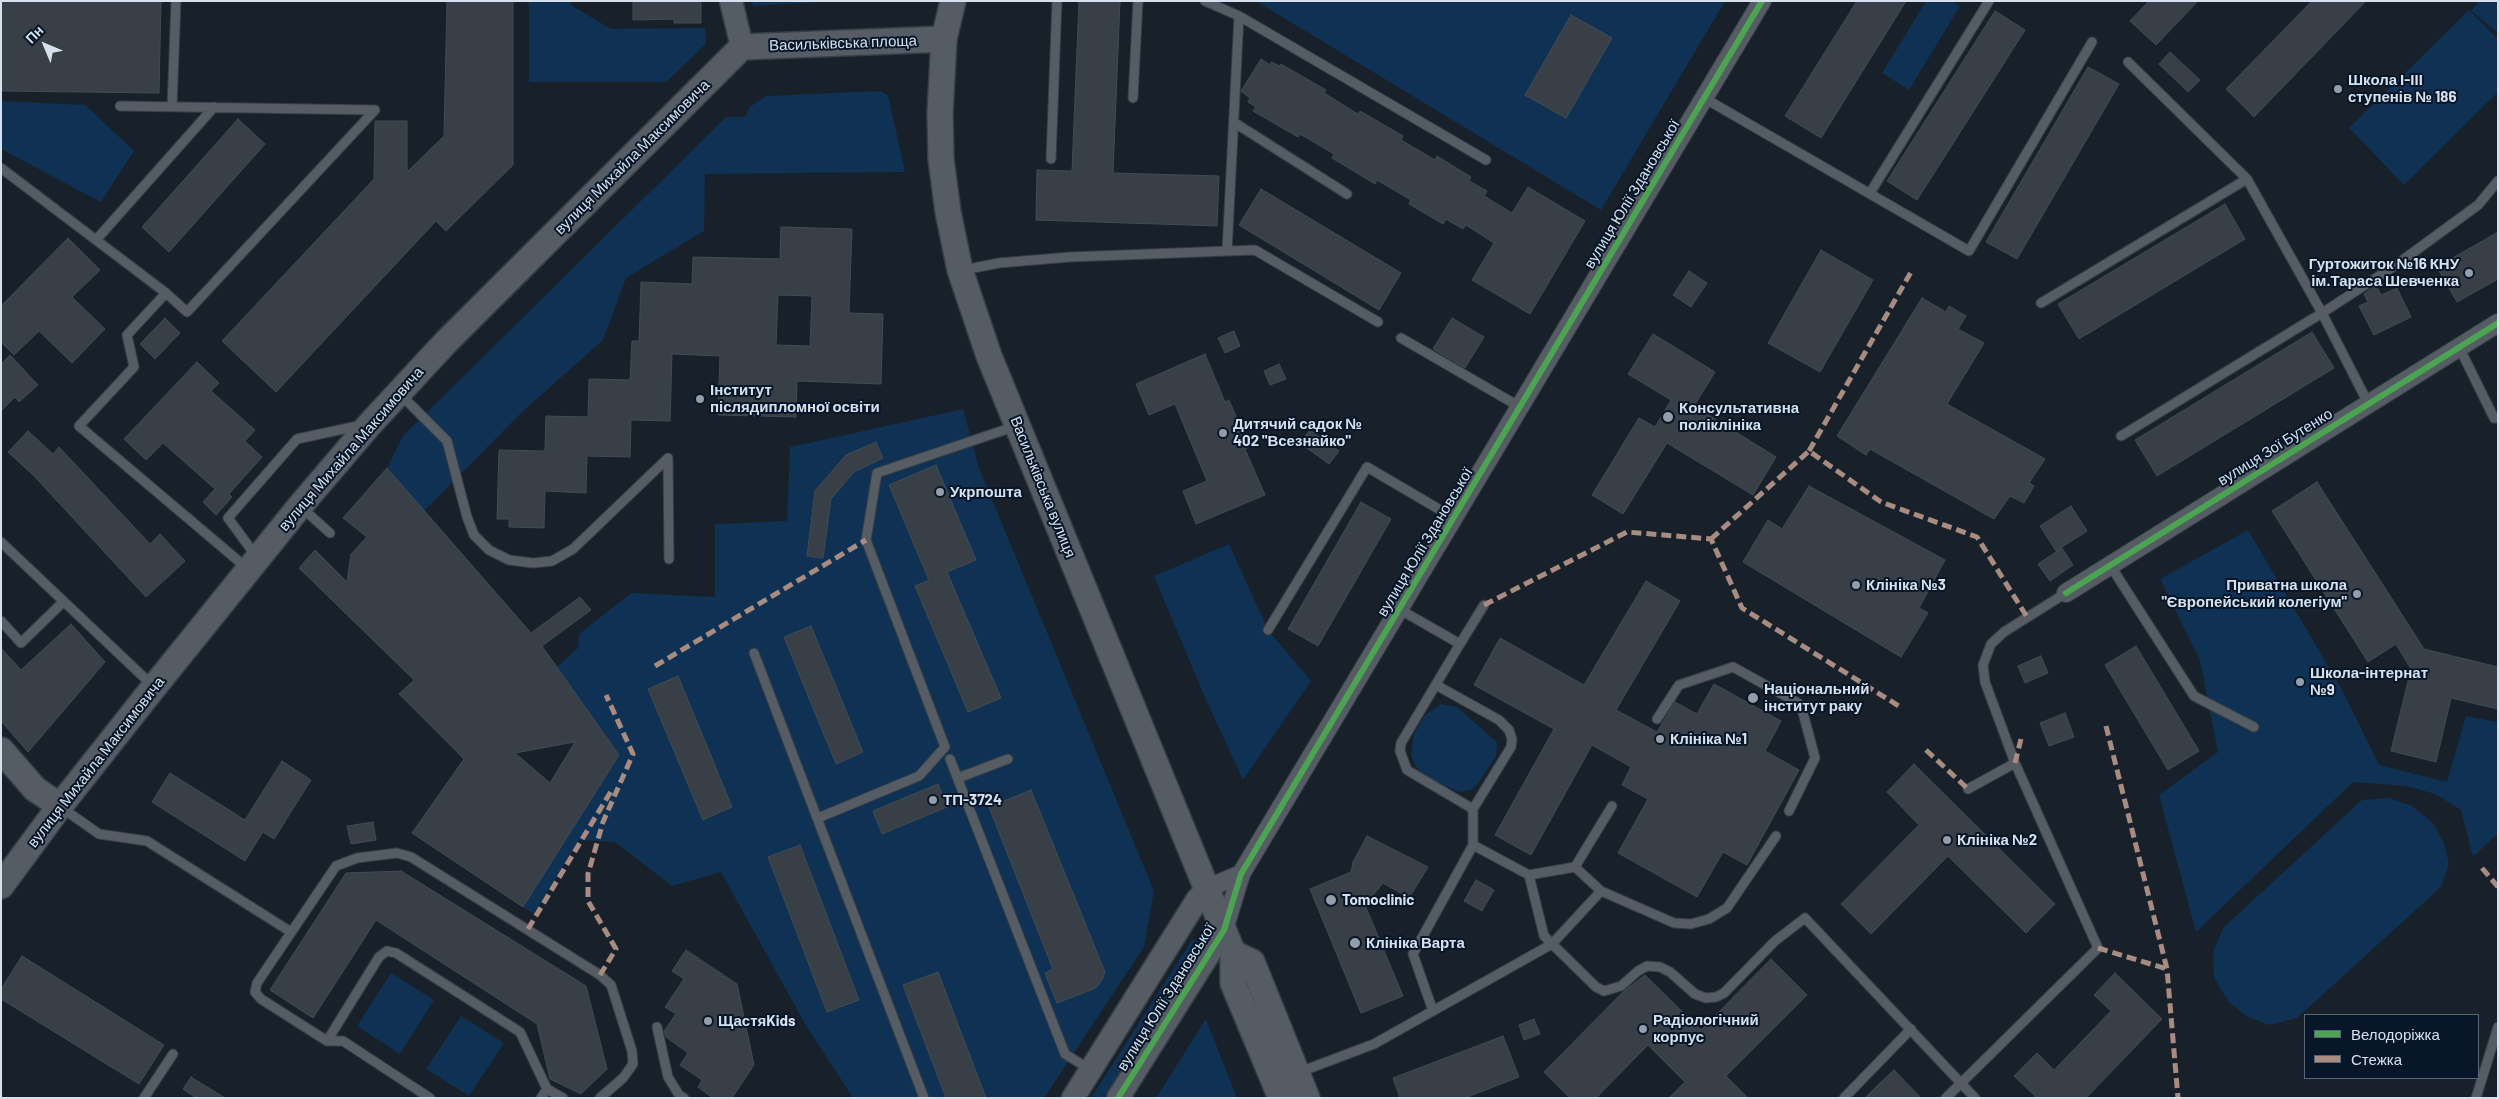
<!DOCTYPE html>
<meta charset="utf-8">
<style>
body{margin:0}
#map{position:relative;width:2499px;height:1099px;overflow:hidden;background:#18212a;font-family:Barlow,sans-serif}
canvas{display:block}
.frame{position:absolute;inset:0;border:2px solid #d6e1ed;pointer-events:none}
.legend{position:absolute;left:2304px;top:1014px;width:175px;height:65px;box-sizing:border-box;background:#071628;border:1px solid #5a6777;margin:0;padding:6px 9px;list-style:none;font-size:15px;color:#d6e1ed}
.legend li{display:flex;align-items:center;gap:10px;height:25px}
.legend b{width:25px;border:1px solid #5a6777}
.north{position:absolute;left:20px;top:20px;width:50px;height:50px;-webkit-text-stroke:4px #071628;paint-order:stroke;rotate:315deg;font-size:14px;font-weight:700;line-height:20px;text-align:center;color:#d6e1ed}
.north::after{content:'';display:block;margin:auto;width:18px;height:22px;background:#d6e1ed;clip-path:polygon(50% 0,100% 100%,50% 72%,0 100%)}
</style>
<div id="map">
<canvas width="2499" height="1099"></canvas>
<div class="frame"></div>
<ul class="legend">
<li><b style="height:6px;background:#4ca352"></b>Велодоріжка</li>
<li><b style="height:6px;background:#a88b81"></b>Стежка</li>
</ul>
<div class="north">Пн</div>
</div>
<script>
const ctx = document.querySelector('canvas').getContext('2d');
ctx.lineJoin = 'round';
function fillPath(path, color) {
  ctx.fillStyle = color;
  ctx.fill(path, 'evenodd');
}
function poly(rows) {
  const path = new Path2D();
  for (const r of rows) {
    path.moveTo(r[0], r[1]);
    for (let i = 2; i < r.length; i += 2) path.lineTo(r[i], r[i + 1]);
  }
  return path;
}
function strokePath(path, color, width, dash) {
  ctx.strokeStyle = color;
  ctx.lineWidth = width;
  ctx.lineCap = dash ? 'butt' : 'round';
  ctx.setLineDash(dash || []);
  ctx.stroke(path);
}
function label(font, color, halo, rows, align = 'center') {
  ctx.font = font + ' Barlow,sans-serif';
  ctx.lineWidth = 4;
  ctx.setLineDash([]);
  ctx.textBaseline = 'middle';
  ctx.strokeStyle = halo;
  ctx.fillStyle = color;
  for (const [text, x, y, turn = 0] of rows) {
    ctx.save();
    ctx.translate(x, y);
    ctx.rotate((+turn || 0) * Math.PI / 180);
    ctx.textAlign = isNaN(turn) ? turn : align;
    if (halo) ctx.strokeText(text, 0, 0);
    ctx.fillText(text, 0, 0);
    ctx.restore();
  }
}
const green = poly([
 [529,1,570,1,571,5,611,29,705,28,706,44,666,82,529,82],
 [752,1,835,1,753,6],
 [1256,1,1725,1,1601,210],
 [1926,1,1951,1,1960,6,1909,90,1882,73],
 [2479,1,2498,1,2498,33,2471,11],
 [2469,10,2498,39,2498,92,2404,185,2349,128],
 [880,91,886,94,889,99,905,172,705,174,704,231,626,278,603,340,523,411,424,511,387,468,403,436,726,117,745,117,750,107,766,96],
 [1,101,85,105,134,151,101,202,1,149],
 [963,409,979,468,1154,891,1144,947,1044,1098,853,1098,805,1024,721,872,672,886,615,842,579,840,534,914,523,907,619,755,557,667,578,648,579,634,631,593,715,597,715,524,787,521,790,447],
 [2248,530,2341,688,2379,765,2447,782,2466,716,2498,722,2498,833,2473,857,2461,810,2435,794,2406,786,2353,782,2196,932,2159,795,2218,752,2200,660,2160,579],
 [1229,544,1268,630,1311,681,1243,780,1203,693,1154,576],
 [1441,704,1457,707,1497,742,1496,756,1477,785,1470,790,1461,792,1454,790,1425,776,1417,768,1411,756,1414,734,1425,715],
 [2389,798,2412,806,2433,823,2444,843,2449,864,2441,887,2297,1018,2269,1025,2246,1016,2229,1002,2214,978,2213,951,2224,927,2362,800],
 [1192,940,1202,942,1206,947,1111,1098,1091,1098],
 [391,973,434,1000,400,1054,357,1026],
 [461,1016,504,1043,469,1096,426,1069],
 [1206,1019,1237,1098,1156,1098]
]);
const building = poly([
 [1,1,161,1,159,93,1,91,1,1],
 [447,1,513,1,513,165,446,231,436,221,276,392,222,341,374,179,375,121,407,121,407,172,444,136,447,1],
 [633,1,701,1,701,23,674,23,674,19,633,20,633,1],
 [1079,1,1120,1,1113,173,1219,176,1217,226,1036,220,1037,170,1072,171,1079,1],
 [1857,1,1906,1,1821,138,1785,116,1857,1],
 [2149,1,2198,1,2156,45,2130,21,2149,1],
 [2312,1,2366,1,2254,117,2226,89,2312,1],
 [1995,11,2025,30,1917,200,1887,181,1995,11],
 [1571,15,1612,38,1566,118,1525,95,1571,15],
 [2170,52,2200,80,2188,92,2159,64,2170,52],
 [1261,59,1270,65,1271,62,1280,66,1281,64,1326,90,1324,93,1332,98,1358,114,1360,111,1403,136,1401,140,1435,160,1437,156,1471,177,1469,181,1487,191,1484,196,1512,213,1528,187,1585,221,1530,314,1472,280,1494,243,1466,225,1463,229,1446,219,1443,224,1409,204,1411,200,1377,180,1375,184,1332,158,1334,154,1300,134,1298,137,1253,111,1256,107,1248,102,1250,98,1241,91,1261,59],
 [2088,67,2119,84,2017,259,1986,242,2088,67],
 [238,119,265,144,169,252,142,227,238,119],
 [1261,189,1401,273,1379,310,1239,225,1261,189],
 [2225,204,2245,239,2079,339,2058,304,2225,204],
 [781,227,852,229,849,313,883,314,881,384,797,381,796,417,718,415,720,356,672,354,670,421,631,420,630,457,587,456,586,493,545,491,544,528,509,527,509,519,497,519,499,450,545,451,546,416,588,417,589,379,630,380,632,341,639,341,641,282,692,284,693,257,780,259,781,227],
 [778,295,812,296,810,346,776,345,778,295],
 [2498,232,2498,279,2457,302,2437,267,2498,232],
 [68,238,100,270,72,297,105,329,72,363,39,331,14,355,1,342,1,306,68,238],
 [1821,250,1873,280,1820,372,1768,343,1821,250],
 [1689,271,1707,283,1691,307,1673,295,1689,271],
 [2376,285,2381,295,2397,288,2411,317,2374,335,2359,306,2368,302,2364,294,2376,285],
 [1922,298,1946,312,1949,306,1966,316,1958,329,1984,343,1947,404,2045,459,2029,483,2034,486,2024,503,2010,496,1994,519,1870,449,1866,455,1837,436,1922,298],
 [165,318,180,333,155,359,140,344,165,318],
 [1452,318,1484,337,1465,368,1433,349,1452,318],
 [1234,331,1240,346,1225,353,1218,338,1234,331],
 [2312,332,2334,368,2157,476,2135,440,2312,332],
 [1653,334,1715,372,1694,406,1776,457,1753,495,1667,443,1623,514,1592,495,1639,418,1655,427,1671,400,1628,374,1653,334],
 [1205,354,1225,402,1229,400,1249,447,1245,449,1265,495,1196,524,1183,491,1207,481,1175,404,1149,415,1136,384,1205,354],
 [10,355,38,385,19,402,15,397,1,411,1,364,10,355],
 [197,362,219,383,211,391,255,430,245,441,262,457,229,494,232,497,216,515,203,502,215,489,163,443,146,460,124,439,197,362],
 [1279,364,1286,379,1270,385,1264,371,1279,364],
 [1310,430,1339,451,1329,464,1300,443,1310,430],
 [28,431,53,454,59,447,150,544,160,534,185,561,146,597,34,476,8,452,28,431],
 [876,442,883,458,854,472,831,499,823,558,807,556,815,491,846,455,876,442],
 [936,465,976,560,947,572,1001,698,968,712,915,586,929,580,889,485,936,465],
 [387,468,531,633,580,597,591,610,542,646,619,755,523,907,412,833,464,759,399,694,414,680,299,568,315,550,347,582,351,554,367,537,343,518,387,468],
 [575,742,550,783,515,753,575,742],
 [2317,482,2424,649,2498,667,2498,709,2451,698,2436,762,2391,751,2411,669,2396,644,2368,662,2272,511,2317,482],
 [1809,486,1945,560,1919,608,1928,613,1901,657,1743,562,1768,520,1782,529,1809,486],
 [1361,502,1391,519,1318,646,1288,629,1361,502],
 [2071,506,2087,531,2056,551,2040,526,2071,506],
 [2062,548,2073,565,2050,581,2038,564,2062,548],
 [1646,581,1680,601,1616,710,1657,732,1675,702,1697,714,1714,684,1781,721,1765,751,1799,770,1747,865,1723,852,1697,897,1618,853,1648,799,1622,785,1631,767,1592,745,1531,855,1495,835,1554,729,1474,685,1500,638,1584,685,1646,581],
 [71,624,105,662,28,752,1,721,1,648,21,670,71,624],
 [811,626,863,752,836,764,784,637,811,626],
 [2136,646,2199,751,2168,770,2105,665,2136,646],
 [2041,656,2048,673,2025,683,2018,666,2041,656],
 [678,676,732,807,703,820,648,689,678,676],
 [2065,713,2074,737,2049,746,2040,723,2065,713],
 [282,761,311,780,274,839,263,832,245,861,152,802,170,773,245,820,282,761],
 [1914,764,2055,904,2026,933,1948,856,1871,934,1841,904,1919,825,1887,792,1914,764],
 [938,784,947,807,882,834,873,811,938,784],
 [1031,790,1105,972,1102,980,1096,988,1057,1003,1045,973,1053,969,989,807,1031,790],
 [373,822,376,840,351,844,347,826,373,822],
 [1367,836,1428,867,1409,898,1383,883,1365,905,1403,996,1361,1013,1310,889,1351,872,1353,862,1367,836],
 [800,845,859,1000,827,1012,768,857,800,845],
 [401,871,586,986,607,1069,581,1094,550,1079,537,1024,376,920,313,1018,270,990,346,873,401,871],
 [1476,880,1494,890,1482,911,1464,901,1476,880],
 [686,950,737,984,754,1065,732,1098,713,1098,698,1087,702,1080,680,1065,688,1053,666,1037,664,1031,676,1014,665,1007,684,979,672,971,686,950],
 [22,956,164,1045,139,1084,1,999,1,989,22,956],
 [1771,959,1807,995,1726,1076,1748,1098,1669,1098,1685,1082,1648,1045,1596,1098,1570,1098,1544,1072,1624,991,1645,975,1701,1030,1771,959],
 [938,972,986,1098,946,1098,903,985,938,972],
 [2115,973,2162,1019,2086,1098,2037,1098,2014,1076,2037,1053,2054,1070,2111,1011,2094,995,2115,973],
 [1534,1019,1540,1034,1524,1040,1519,1025,1534,1019],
 [1503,1036,1519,1077,1465,1098,1400,1098,1393,1078,1503,1036],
 [1894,1070,1921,1098,1865,1098,1880,1083,1894,1070],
 [191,1077,225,1098,196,1098,183,1089,191,1077]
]);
const service = poly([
 [1205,1,1239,16,1486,160],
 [2128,62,2247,179,2322,313,2368,403],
 [1133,98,1138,1],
 [1704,98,1969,251,2092,42],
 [120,106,375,110,187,312,166,293],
 [172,107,176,1],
 [1235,123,1347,194],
 [1051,159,1057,1],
 [1,168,166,293,127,335,134,367,79,426,248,569],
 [1870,193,1989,1],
 [96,240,214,107],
 [1227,251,1239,16],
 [963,270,999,263,1070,257,1255,250,1378,322],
 [2041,303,2247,179],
 [1401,338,1520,407],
 [2459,347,2494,418,2498,418],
 [401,395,447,441,467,517,474,535,489,550,509,560,533,563,552,561,573,549,668,458,669,559],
 [2121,436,2322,313,2396,265,2478,205,2498,181],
 [302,508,330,533],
 [1,542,152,685],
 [256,556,228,518,297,439,362,425],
 [2110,565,2194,696,2254,727],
 [1399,609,1460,644,1401,743,1400,751,1407,770,1473,809,1473,845,1413,954,1433,1011],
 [1,621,21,643,63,602],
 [1268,630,1367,467,1454,518],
 [1460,644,1484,605],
 [754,653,924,1098],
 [1436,685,1499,720,1509,730,1512,739,1511,747,1473,809],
 [1657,719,1679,685,1733,667,1798,703,1802,709,1815,758,1789,811],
 [950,759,1065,1054,1091,1070],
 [958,778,1008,759],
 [1968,789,2015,763],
 [62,808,99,834,147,841,291,932],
 [818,818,919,776,945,747,866,540,877,473,1016,426],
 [1473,845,1529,875,1575,867,1612,806],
 [1575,867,1601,891,1674,923,1691,924,1709,919,1727,908,1776,836],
 [1529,875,1544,936,1596,987,1604,991,1621,986,1638,971,1647,966,1660,967,1670,972,1695,994,1706,998,1716,997,1724,993,1775,941,1805,918,1975,1098],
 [657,1027,668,1077,679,1095,684,1098],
 [327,1041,343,1041,430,1098],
 [1297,1073,1374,1044,1552,944,1601,891],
 [144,1098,173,1054],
 [541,1098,547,1089],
 [563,1098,547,1089,520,1032,396,953,387,951,379,957,327,1041,261,999,255,992,257,983,336,866,357,858,397,853,411,857,600,975,611,985,632,1051,633,1064,623,1078,600,1098],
 [1844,1098,1911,1029],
 [1946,1098,2098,948,2015,763,1985,682,1983,665,1991,644,2004,632,2066,593],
 [2476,1098,2498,1027]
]);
const minor = poly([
 [2066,593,2498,323],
 [1208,888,1241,874],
 [1224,930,1241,874,1762,1]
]);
const tertiary = poly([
 [731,1,742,47],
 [1073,1098,1197,900,1208,888],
 [1118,1098,1224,930]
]);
const secondary = poly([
 [953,1,944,39,940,113,941,159,948,212,960,270,989,356,1233,953,1233,983,1281,1098],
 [1,750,35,789,60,806],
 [1,886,60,806,154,687,300,506,370,424,446,342,742,47,944,39],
 [1233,953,1252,962,1307,1098]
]);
const quiet = poly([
 [1809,451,1911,272],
 [1711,539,1809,451,1881,502,1977,537,2027,617],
 [1484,605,1627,532,1711,539,1742,608,1902,708],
 [655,666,866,540],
 [2106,726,2167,969,2178,1098],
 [1926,750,1968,789],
 [2015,763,2021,739],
 [2482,868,2498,887],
 [528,929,613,788],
 [2098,948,2167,969],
 [600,975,616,949,588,901,588,874,603,822,633,754,606,695]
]);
const cycleway = poly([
 [2066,593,2498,323],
 [1118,1098,1224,930,1241,874,1762,1]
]);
const markers = [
 [2338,89,5,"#949ea9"],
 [2469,273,5,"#949ea9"],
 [700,399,5,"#949ea9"],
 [1668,417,6,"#949ea9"],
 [1223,433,5,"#949ea9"],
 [940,492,5,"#949ea9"],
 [1856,585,5,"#949ea9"],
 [2357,594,5,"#949ea9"],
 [2300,682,5,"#949ea9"],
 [1753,698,6,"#949ea9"],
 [1660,739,5,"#949ea9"],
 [933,800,5,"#949ea9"],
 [1947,840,5,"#949ea9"],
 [1331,900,6,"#949ea9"],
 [1355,943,6,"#949ea9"],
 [708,1021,5,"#949ea9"],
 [1643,1029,5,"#949ea9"]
];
const streetNames = [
 ["Васильківська площа",843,43,-2],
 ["вулиця Михайла Максимовича",632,157,-45],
 ["вулиця Юлії Здановської",1632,194,-59],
 ["вулиця Зої Бутенко",2275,447,-32],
 ["вулиця Михайла Максимовича",351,449,-49],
 ["Васильківська вулиця",1043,487,68],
 ["вулиця Юлії Здановської",1425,542,-59],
 ["вулиця Михайла Максимовича",96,762,-52],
 ["вулиця Юлії Здановської",1166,997,-58]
];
const poiNames = [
 ["Школа І-ІІІ",2348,80],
 ["ступенів № 186",2348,97],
 ["Гуртожиток №16 КНУ",2459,264,"right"],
 ["ім.Тараса Шевченка",2459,281,"right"],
 ["Інститут",710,390],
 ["післядипломної освіти",710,407],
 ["Консультативна",1679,408],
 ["поліклініка",1679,425],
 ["Дитячий садок №",1233,424],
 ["402 \"Всезнайко\"",1233,441],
 ["Укрпошта",950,492],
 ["Клініка №3",1866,585],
 ["Приватна школа",2347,585,"right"],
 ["\"Європейський колегіум\"",2347,602,"right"],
 ["Школа-інтернат",2310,673],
 ["№9",2310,690],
 ["Національний",1764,689],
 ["інститут раку",1764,706],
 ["Клініка №1",1670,739],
 ["ТП-3724",943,800],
 ["Клініка №2",1957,840],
 ["Tomoclinic",1342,900],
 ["Клініка Варта",1366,943],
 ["Радіологічний",1653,1020],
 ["корпус",1653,1037],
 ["ЩастяKids",718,1021]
];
fillPath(green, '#0e3154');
fillPath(building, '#383f47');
strokePath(building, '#424b53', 1);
strokePath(service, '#373e46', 11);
strokePath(minor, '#373e46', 20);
strokePath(tertiary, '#373e46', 25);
strokePath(secondary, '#373e46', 28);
strokePath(service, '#565c64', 9);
strokePath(minor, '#565c64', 18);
strokePath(tertiary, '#565c64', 22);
strokePath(secondary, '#565c64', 25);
strokePath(quiet, '#a88b81', 5, [10, 5]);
strokePath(cycleway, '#4ca352', 6);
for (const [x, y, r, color] of markers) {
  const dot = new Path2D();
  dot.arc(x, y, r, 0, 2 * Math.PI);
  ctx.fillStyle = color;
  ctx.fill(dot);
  strokePath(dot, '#071628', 2);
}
label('15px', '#d6e1ed', '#071628', streetNames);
label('bold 15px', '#d6e1ed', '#071628', poiNames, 'left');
</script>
